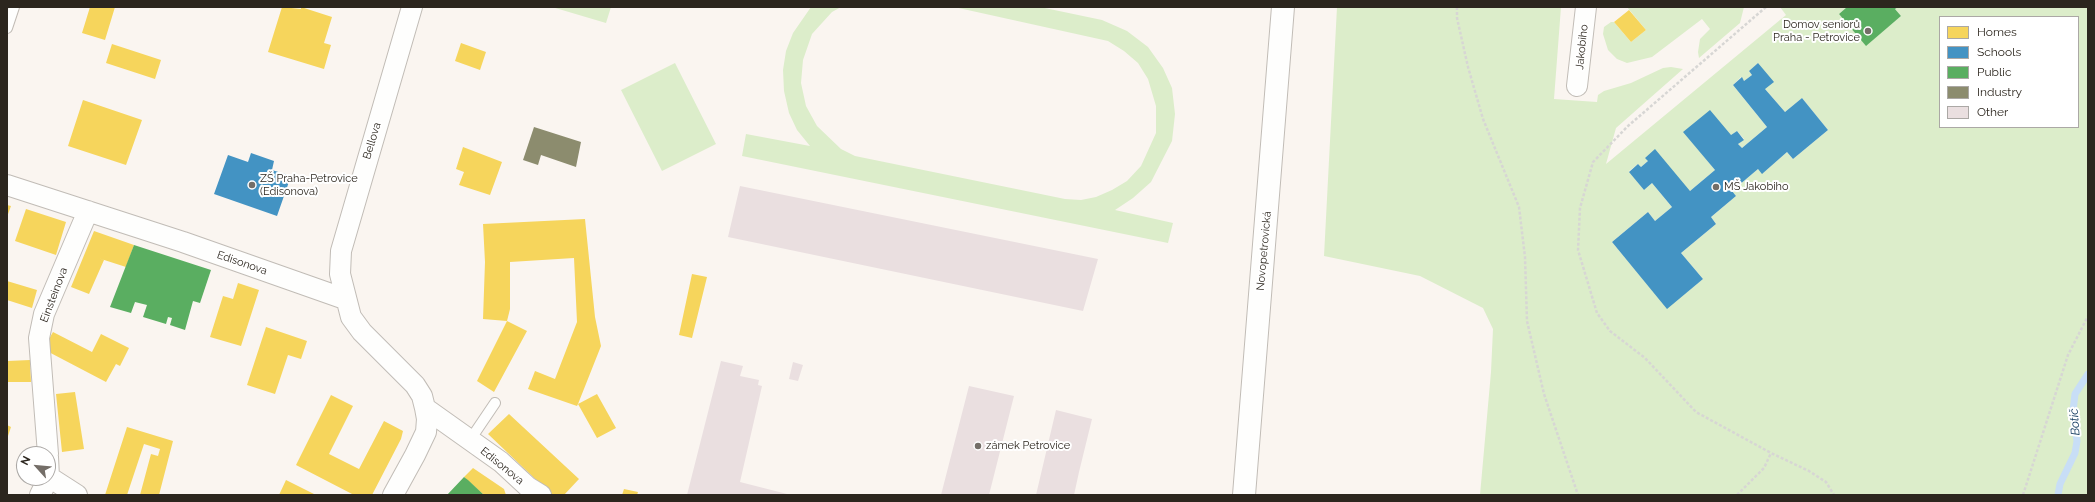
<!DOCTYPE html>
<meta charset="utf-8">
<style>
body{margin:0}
#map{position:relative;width:2095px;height:502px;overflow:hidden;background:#faf5f0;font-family:Raleway,sans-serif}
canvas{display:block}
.frame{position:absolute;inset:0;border:8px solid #2c261e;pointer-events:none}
.legend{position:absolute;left:1939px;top:16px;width:140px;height:112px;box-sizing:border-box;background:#fff;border:1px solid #aba8a5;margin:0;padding:5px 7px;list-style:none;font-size:12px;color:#2c261e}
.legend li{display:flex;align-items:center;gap:8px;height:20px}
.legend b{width:20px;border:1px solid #aba8a5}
.north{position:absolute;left:16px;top:446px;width:40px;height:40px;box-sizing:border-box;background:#fff;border:1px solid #aba8a5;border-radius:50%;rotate:297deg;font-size:11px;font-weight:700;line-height:16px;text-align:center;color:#2c261e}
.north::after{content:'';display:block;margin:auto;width:14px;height:18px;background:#746e68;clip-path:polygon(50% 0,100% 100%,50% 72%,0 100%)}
</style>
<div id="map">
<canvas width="2095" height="502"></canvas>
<div class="frame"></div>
<ul class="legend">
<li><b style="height:11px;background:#f6d55c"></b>Homes</li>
<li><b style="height:11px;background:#4393c3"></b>Schools</li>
<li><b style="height:11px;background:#5aae61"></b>Public</li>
<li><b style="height:11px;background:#8c8c6e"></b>Industry</li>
<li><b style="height:11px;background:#eadfe0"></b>Other</li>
</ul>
<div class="north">N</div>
</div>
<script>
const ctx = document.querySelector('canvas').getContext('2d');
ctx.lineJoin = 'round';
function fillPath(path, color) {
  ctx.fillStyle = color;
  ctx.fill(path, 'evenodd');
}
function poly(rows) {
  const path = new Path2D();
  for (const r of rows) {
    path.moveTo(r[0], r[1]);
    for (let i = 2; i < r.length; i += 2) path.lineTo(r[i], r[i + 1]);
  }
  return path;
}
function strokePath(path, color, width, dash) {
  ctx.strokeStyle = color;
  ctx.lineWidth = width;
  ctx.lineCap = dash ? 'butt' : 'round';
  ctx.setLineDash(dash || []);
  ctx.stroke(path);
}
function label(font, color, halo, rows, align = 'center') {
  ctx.font = font + ' Raleway,sans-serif';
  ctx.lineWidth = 4;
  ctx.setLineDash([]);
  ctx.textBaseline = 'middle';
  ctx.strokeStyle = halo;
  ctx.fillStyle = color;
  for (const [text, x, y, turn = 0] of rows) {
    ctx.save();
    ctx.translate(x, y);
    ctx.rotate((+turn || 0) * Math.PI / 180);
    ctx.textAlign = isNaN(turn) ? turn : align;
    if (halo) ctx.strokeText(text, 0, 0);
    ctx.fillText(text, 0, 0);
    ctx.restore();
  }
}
const green = poly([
 [552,7,611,7,606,23],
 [811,7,841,7,832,12,812,34,803,60,801,83,806,106,817,126,841,149,855,156,1065,199,1081,200,1096,197,1112,190,1127,181,1141,166,1156,133,1156,106,1148,79,1138,63,1124,51,1108,41,954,7,1040,7,1102,20,1127,31,1148,47,1163,68,1172,88,1175,114,1172,141,1151,182,1133,198,1115,210,1173,223,1168,243,742,156,746,134,810,146,797,130,789,113,784,91,783,70,786,51,793,33],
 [1337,7,1561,7,1554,99,1597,102,1598,95,1604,91,1631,83,1663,68,1671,67,1683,69,1616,128,1606,164,1786,15,1780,7,1847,7,1839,14,1866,45,1901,16,1895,9,1898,7,2088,7,2088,495,1480,495,1491,372,1493,329,1483,308,1420,276,1324,256],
 [1940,17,2078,17,2078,127,1940,127],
 [1758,63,1765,89,1785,112,1802,98,1828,130,1793,159,1787,152,1763,173,1758,169,1732,191,1736,196,1711,217,1716,224,1681,253,1703,279,1667,308,1612,242,1648,212,1655,221,1672,207,1652,183,1644,190,1629,171,1638,164,1641,167,1648,161,1690,191,1715,170,1684,132,1731,135,1737,131,1744,139,1738,144,1742,148,1767,127,1733,85,1741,77,1744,81,1752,75,1749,71],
 [1627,7,1744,7,1740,23,1699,58,1698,52,1700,39,1710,29,1702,19,1652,57,1627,63,1617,59,1608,50,1603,34,1604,27,1611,22,1614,22,1631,42,1646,30],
 [675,63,716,144,662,171,621,90]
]);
const homes = poly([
 [90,7,115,7,105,40,82,33],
 [282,7,301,9,301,7,332,17,324,43,331,45,324,69,268,52],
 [1629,10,1646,30,1631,42,1614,22],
 [461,43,486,52,480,70,455,61],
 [112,44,161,60,155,79,106,63],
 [83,100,142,120,126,165,68,146],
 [463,147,502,162,490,195,459,185,464,172,456,169],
 [7,205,11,206,7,217],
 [26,209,66,222,56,255,15,241],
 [585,219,595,317,601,346,578,404,597,394,616,428,597,438,578,404,577,406,528,389,535,371,555,379,577,322,574,258,510,262,510,309,507,321,483,319,485,262,483,224],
 [94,231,134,245,126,267,98,258,104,260,89,294,71,287],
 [692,274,707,277,692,338,679,335],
 [7,281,37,290,32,308,7,300],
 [238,283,259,290,241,346,210,337,223,296,233,299],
 [507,321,527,331,494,392,477,381],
 [266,327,307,341,301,359,288,355,275,394,247,385],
 [53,332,92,352,101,334,129,348,120,366,116,364,106,382,43,349],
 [30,360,31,382,7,382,7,361],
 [75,392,84,449,62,452,56,394],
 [331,395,353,406,329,454,359,469,384,421,403,431,401,439,372,495,354,495,296,465],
 [509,414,579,479,564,495,552,495,488,434],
 [7,425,11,427,7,439],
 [127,427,173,441,159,495,140,495,151,454,158,456,160,449,144,444,127,495,105,495],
 [473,468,504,489,506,495,484,495,464,477],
 [286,480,316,495,279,495],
 [624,489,638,492,637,495,622,495]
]);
const schools = poly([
 [1758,63,1774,82,1765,89,1785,112,1802,98,1828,130,1793,159,1787,152,1762,174,1758,169,1732,191,1736,196,1711,217,1716,224,1681,253,1703,279,1667,309,1612,242,1648,212,1655,221,1672,207,1652,183,1644,190,1629,172,1638,164,1641,167,1648,161,1645,158,1655,149,1690,191,1715,170,1683,132,1710,110,1731,135,1737,131,1744,140,1738,144,1742,148,1767,127,1733,85,1742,77,1744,81,1752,75,1749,71],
 [251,153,274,161,272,170,291,176,277,216,214,194,228,155,248,162]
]);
const public = poly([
 [1847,7,1898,7,1895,9,1901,16,1866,46,1839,14],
 [134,245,211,270,200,303,193,301,185,330,170,325,172,318,168,317,166,324,143,317,147,305,135,302,131,313,110,307],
 [464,477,468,480,484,495,447,495]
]);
const industry = poly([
 [534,127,581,142,576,167,541,155,538,165,523,160]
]);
const stream = poly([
 [2058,495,2060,484,2075,453,2077,441,2073,411,2075,394,2088,374]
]);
const building = poly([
 [740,186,1098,259,1083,311,728,237],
 [721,361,743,366,740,376,759,380,758,385,762,386,740,482,791,495,687,495],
 [793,362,803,365,798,381,789,379],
 [969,386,1014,396,989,495,941,495],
 [1056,410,1092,419,1079,472,1074,495,1036,495]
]);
const path = poly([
 [1457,7,1457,18,1468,67,1483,119,1519,207,1525,257,1527,321,1544,394,1578,495],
 [1766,7,1628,126,1593,162,1580,208,1578,250,1597,313,1610,331,1645,358,1696,412,1771,453,1809,471,1826,482,1834,495],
 [1737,495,1764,468,1771,453],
 [2023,495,2068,355,2088,316]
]);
const lane = poly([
 [7,28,14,7],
 [470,440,495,403]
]);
const street = poly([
 [1577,86,1586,7],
 [7,185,183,242,345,299],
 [425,408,501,462,528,487,541,495],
 [48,454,39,338,44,314,88,211],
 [49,477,77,495],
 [40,495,49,477,48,457],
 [393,495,415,455,426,432,427,419,425,408,422,396,415,385,362,332,351,317,340,274,341,251,412,7]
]);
const secondary = poly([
 [1244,495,1283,7]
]);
const markers = [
 [1868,31,4,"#746e68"],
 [252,185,4,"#746e68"],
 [1716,187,4,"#746e68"],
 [978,446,4,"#746e68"]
];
const poiNames = [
 ["Domov seniorů",1860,25,"right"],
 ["Praha - Petrovice",1860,38,"right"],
 ["ZŠ Praha-Petrovice",260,179],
 ["(Edisonova)",260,192],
 ["MŠ Jakobiho",1724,187],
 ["zámek Petrovice",986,446]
];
const streetNames = [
 ["Jakobiho",1582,47,-84],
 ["Bellova",372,141,-73],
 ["Novopetrovická",1264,251,-85],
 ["Edisonova",242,263,19],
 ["Einsteinova",54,295,-69],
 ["Edisonova",502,466,39]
];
const waterNames = [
 ["Botič",2075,422,-94]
];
fillPath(green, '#dcedca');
fillPath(homes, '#f6d55c');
fillPath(schools, '#4393c3');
fillPath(public, '#5aae61');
fillPath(industry, '#8c8c6e');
strokePath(stream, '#c8def6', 7);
fillPath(building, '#eadfe0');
strokePath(lane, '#c1bcb6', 12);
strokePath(street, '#c1bcb6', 22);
strokePath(secondary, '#c1bcb6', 24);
strokePath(path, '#d7d6d4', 2.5, [3, 2]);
strokePath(lane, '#fefefd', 10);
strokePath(street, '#fefefd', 20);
strokePath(secondary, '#fefefd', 22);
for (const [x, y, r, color] of markers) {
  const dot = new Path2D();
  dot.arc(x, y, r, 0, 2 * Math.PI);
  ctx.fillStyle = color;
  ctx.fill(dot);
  strokePath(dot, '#fff', 1.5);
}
label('11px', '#2c261e', '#fff', poiNames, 'left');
label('11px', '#2c261e', '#fff', streetNames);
label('italic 12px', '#0a3359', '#fff', waterNames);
</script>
